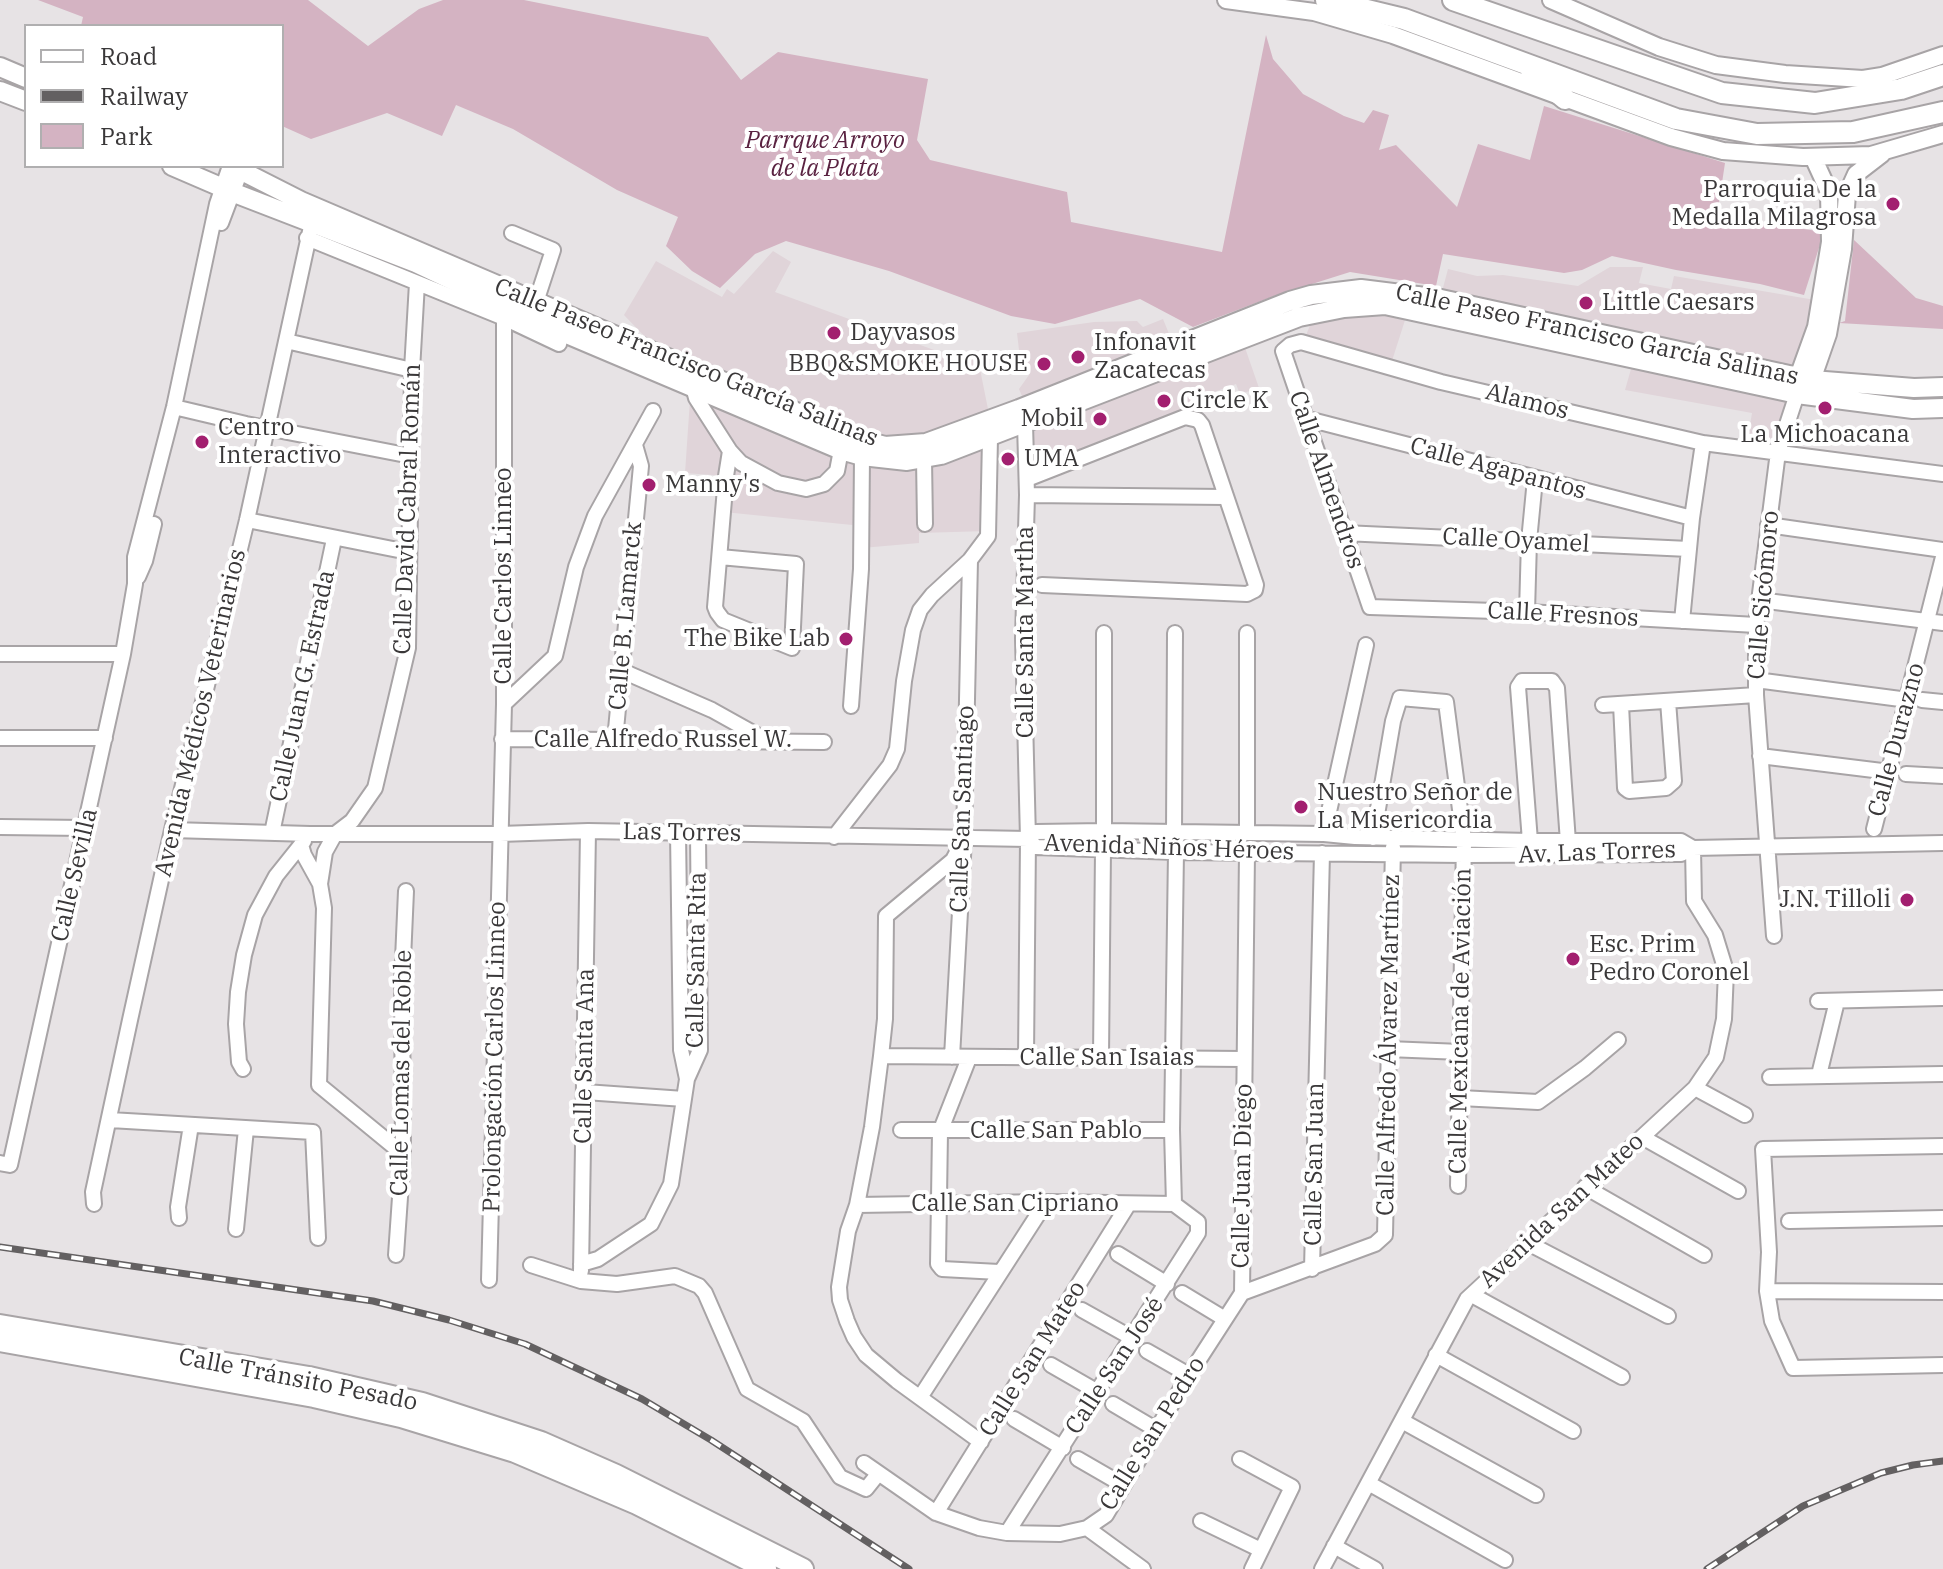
<!DOCTYPE html>
<meta charset="utf-8">
<style>
body{margin:0}
#map{position:relative;width:1943px;height:1569px;overflow:hidden;background:#e7e3e5;font-family:"IBM Plex Serif",serif}
canvas{display:block}
.legend{position:absolute;left:24px;top:24px;width:260px;height:144px;box-sizing:border-box;background:#fff;border:2px solid #b0afb0;margin:0;padding:10px 14px;list-style:none;font-size:24px;color:#3a3839}
.legend li{display:flex;align-items:center;gap:16px;height:40px}
.legend b{width:40px;border:2px solid #b0afb0}
</style>
<div id="map">
<canvas width="1943" height="1569"></canvas>
<ul class="legend">
<li><b style="height:10px;background:#fff"></b>Road</li>
<li><b style="height:10px;background:#636061"></b>Railway</li>
<li><b style="height:22px;background:#d4b3c2"></b>Park</li>
</ul>
</div>
<script>
const ctx = document.querySelector('canvas').getContext('2d');
ctx.lineJoin = 'round';
function fillPath(path, color) {
  ctx.fillStyle = color;
  ctx.fill(path, 'evenodd');
}
function poly(rows) {
  const path = new Path2D();
  for (const r of rows) {
    path.moveTo(r[0], r[1]);
    for (let i = 2; i < r.length; i += 2) path.lineTo(r[i], r[i + 1]);
  }
  return path;
}
function strokePath(path, color, width, dash) {
  ctx.strokeStyle = color;
  ctx.lineWidth = width;
  ctx.lineCap = dash ? 'butt' : 'round';
  ctx.setLineDash(dash || []);
  ctx.stroke(path);
}
function label(font, color, halo, rows, align = 'center') {
  ctx.font = font + ' "IBM Plex Serif",serif';
  ctx.lineWidth = 8;
  ctx.setLineDash([]);
  ctx.textBaseline = 'middle';
  ctx.strokeStyle = halo;
  ctx.fillStyle = color;
  for (const [text, x, y, turn = 0] of rows) {
    ctx.save();
    ctx.translate(x, y);
    ctx.rotate((+turn || 0) * Math.PI / 180);
    ctx.textAlign = isNaN(turn) ? turn : align;
    if (halo) ctx.strokeText(text, 0, 0);
    ctx.fillText(text, 0, 0);
    ctx.restore();
  }
}
const built = poly([
 [773,251,791,262,775,292,956,358,977,354,990,419,1026,406,1019,389,1029,375,1019,350,1017,333,1094,322,1137,321,1143,327,1163,319,1174,346,1290,301,1440,299,1448,269,1477,276,1503,275,1578,286,1610,267,1643,267,1639,283,1671,289,1674,276,1821,301,1784,408,1778,452,1746,449,1752,413,1625,390,1631,369,1406,317,1390,367,1303,343,1314,315,1242,339,1259,388,1240,394,1236,384,1203,396,1207,409,1045,473,1027,479,1025,425,990,438,988,531,919,533,919,543,862,548,862,526,724,512,726,476,685,473,691,385,624,315,656,261,722,297,727,289,734,294]
]);
const green = poly([
 [38,0,308,0,368,46,419,9,443,0,524,0,708,37,741,80,778,52,928,79,917,140,930,160,1067,192,1071,222,1222,252,1266,35,1273,59,1303,94,1344,116,1364,123,1373,110,1389,115,1379,150,1396,145,1457,207,1478,144,1530,160,1544,106,1725,163,1717,216,1824,232,1804,295,1760,284,1676,270,1612,256,1582,270,1564,273,1443,254,1436,286,1350,272,1274,296,1193,327,1140,299,1055,324,1011,316,889,271,786,241,755,254,720,288,692,271,666,246,678,217,617,190,513,129,456,105,442,136,387,113,311,139,282,126,282,26,81,26,83,17],
 [1854,240,1916,298,1943,306,1943,329,1839,323,1845,321]
]);
const minor = poly([
 [221,223,241,170],
 [512,233,553,250,536,302],
 [307,238,504,318,559,344,562,332],
 [286,341,412,370],
 [692,383,696,398,730,451,741,463,778,483,806,489,824,484,837,471,841,450],
 [174,407,246,424,411,456],
 [1021,414,1025,424,1027,495,1023,638,1028,839,1026,1057],
 [1304,418,1692,518],
 [924,459,925,524],
 [1027,479,1185,417,1198,420,1202,425,1256,585,1255,590,1247,594,1042,585],
 [1027,495,1225,497],
 [247,520,408,552],
 [1768,525,1943,550],
 [1344,533,1689,549],
 [720,557,796,564,792,648,723,620,717,612,715,607,726,476,730,451],
 [138,577,145,561,154,524],
 [1759,600,1943,623],
 [1527,612,1529,541,1535,479],
 [1682,621,1692,518,1703,443],
 [1756,625,1527,612,1370,607,1283,351,1290,345,1301,342,1441,382,1703,443,1943,474],
 [1104,633,1104,831],
 [1247,633,1247,833],
 [0,654,123,654],
 [620,670,712,710,764,739],
 [1756,680,1908,700],
 [1922,700,1943,702],
 [504,704,555,656,576,567,595,516,653,411],
 [1621,704,1625,788,1629,791,1666,788,1674,781,1668,701],
 [1603,705,1756,695],
 [851,706,861,569,862,456],
 [0,738,105,738],
 [502,739,824,742],
 [615,740,641,466,635,445],
 [1760,756,1890,772],
 [1906,774,1943,776],
 [0,827,85,828],
 [1874,829,1943,557],
 [172,830,310,834,500,834,588,831,1028,839],
 [272,833,334,539],
 [678,833,681,1050,687,1079],
 [1174,833,1175,633],
 [1324,834,1366,645],
 [834,837,890,765,897,749,904,681,913,630,920,610,932,595,970,560,988,536,990,438],
 [1373,838,1393,721,1400,698,1446,702,1464,840,1458,1186],
 [964,839,953,860,886,916,885,1019,881,1056,872,1127,857,1205,848,1231,839,1287,840,1300,847,1321,854,1337,866,1355,897,1381,981,1442],
 [1028,839,1036,847,1176,852,1464,855,1681,854,1693,848,1943,843],
 [1028,839,1036,832,1104,831,1324,834,1355,837,1530,841,1681,841,1693,848],
 [1530,841,1518,687,1522,681,1552,681,1557,688,1568,842],
 [301,845,304,855,320,884,324,908,319,1085,403,1154],
 [320,884,325,852,335,834,352,821,375,788,408,648,412,370,417,283],
 [1774,936,1756,695,1756,625,1778,452,1797,394],
 [1818,1001,1943,998],
 [1388,1049,1461,1052],
 [881,1056,1244,1059],
 [952,1057,964,839,970,560],
 [1101,1057,1103,849],
 [969,1058,940,1132,938,1264,942,1269,999,1272],
 [243,1069,239,1062,236,1024,238,992,244,955,255,915,276,876,304,841],
 [1819,1075,1837,1001],
 [1770,1077,1943,1074],
 [1695,1088,1745,1115],
 [585,1092,684,1099],
 [1460,1098,1538,1102,1585,1068,1618,1040],
 [110,1120,313,1132,318,1238],
 [901,1130,1172,1130],
 [1642,1137,1738,1191],
 [1943,1146,1763,1149,1769,1252,1767,1291,1772,1321,1793,1368,1943,1365],
 [0,1163,10,1165,123,654,135,584,135,557,174,407,217,204,230,166],
 [1585,1187,1704,1255],
 [94,1204,93,1192,130,1020,172,830,247,520,314,213],
 [1174,1204,1172,1130,1176,852],
 [857,1205,1046,1202,1174,1204],
 [179,1218,178,1207,191,1125],
 [1789,1221,1943,1218],
 [236,1229,246,1129],
 [1526,1242,1668,1316],
 [1118,1254,1167,1284],
 [396,1255,403,1154,402,982,406,891],
 [581,1264,598,1259,651,1224,671,1184,687,1079,700,1050,698,834],
 [531,1265,581,1281,617,1284,675,1276,699,1286,705,1293,747,1389,803,1421,840,1477,866,1489,878,1474],
 [1312,1269,1322,853],
 [581,1271,588,831],
 [489,1280,504,704,504,318],
 [1767,1291,1943,1292],
 [1182,1293,1225,1319],
 [1242,1293,1375,1244,1385,1235,1393,847],
 [1242,1293,1247,853],
 [1472,1295,1622,1377],
 [1082,1310,1132,1338],
 [1147,1351,1189,1375],
 [1436,1355,1573,1431],
 [1051,1365,1098,1392],
 [921,1396,1046,1202],
 [1113,1404,1157,1430],
 [1014,1419,1063,1448],
 [1402,1421,1536,1495],
 [1078,1459,1123,1485],
 [1240,1459,1292,1487,1252,1569],
 [864,1463,936,1513,979,1528,1007,1533,1060,1534,1087,1528,1106,1515,1189,1375,1242,1293],
 [1370,1484,1505,1560],
 [936,1513,1128,1205],
 [1201,1521,1261,1550],
 [1087,1528,1143,1569],
 [1007,1533,1198,1233,1198,1222,1174,1204],
 [1334,1546,1375,1569],
 [1322,1569,1467,1299,1695,1088,1716,1057,1724,1019,1726,971,1715,935,1694,901,1693,848]
]);
const tertiary = poly([
 [1226,0,1314,12,1393,35,1671,137,1723,151,1803,157,1871,155,1943,134],
 [1551,0,1659,47,1716,65,1785,74,1863,79,1882,76,1943,55],
 [1804,388,1812,380,1828,334,1843,249,1847,194,1856,174,1882,154],
 [1797,389,1798,377,1816,327,1830,242,1829,192,1813,157]
]);
const secondary = poly([
 [0,67,26,78],
 [0,91,26,101],
 [172,166,237,194,416,263,562,332,841,450,862,456,907,461,941,455,1299,317,1344,308,1385,305,1797,394,1913,409,1943,408],
 [232,166,301,201,696,370,863,440,885,446,926,443,1019,409,1290,301,1311,295,1361,289,1441,299,1812,380,1914,388,1943,387]
]);
const primary = poly([
 [1326,0,1404,19,1676,119,1757,134,1853,132,1943,112],
 [1453,0,1722,93,1815,103,1901,89,1943,75],
 [1531,71,1565,99],
 [0,1325,309,1377,422,1403,541,1442,616,1475,803,1569],
 [0,1341,314,1397,401,1417,515,1452,637,1504,766,1569]
]);
const rail = poly([
 [0,1247,373,1301,449,1320,525,1344,642,1399,711,1440,909,1569],
 [1707,1569,1803,1506,1881,1473,1913,1465,1943,1461]
]);
const markers = [
 [1893,204,8,"#a21f6f"],
 [1586,303,8,"#a21f6f"],
 [834,333,8,"#a21f6f"],
 [1078,357,8,"#a21f6f"],
 [1044,364,8,"#a21f6f"],
 [1164,401,8,"#a21f6f"],
 [1825,408,8,"#a21f6f"],
 [1100,419,8,"#a21f6f"],
 [202,442,8,"#a21f6f"],
 [1008,459,8,"#a21f6f"],
 [649,485,8,"#a21f6f"],
 [846,639,8,"#a21f6f"],
 [1301,807,8,"#a21f6f"],
 [1907,900,8,"#a21f6f"],
 [1573,959,8,"#a21f6f"]
];
const parkNames = [
 ["Parrque Arroyo",825,141],
 ["de la Plata",825,169]
];
const poiNames = [
 ["Parroquia De la",1877,190,"right"],
 ["Medalla Milagrosa",1877,218,"right"],
 ["Little Caesars",1602,303],
 ["Dayvasos",850,333],
 ["Infonavit",1094,343],
 ["Zacatecas",1094,371],
 ["BBQ&SMOKE HOUSE",1028,364,"right"],
 ["Circle K",1180,401],
 ["Mobil",1084,419,"right"],
 ["Centro",218,428],
 ["Interactivo",218,456],
 ["La Michoacana",1825,435,"center"],
 ["UMA",1024,459],
 ["Manny's",665,485],
 ["The Bike Lab",830,639,"right"],
 ["Nuestro Señor de",1317,793],
 ["La Misericordia",1317,821],
 ["J.N. Tilloli",1891,900,"right"],
 ["Esc. Prim",1589,945],
 ["Pedro Coronel",1589,973]
];
const streetNames = [
 ["Calle Paseo Francisco García Salinas",1597,335,12],
 ["Calle Paseo Francisco García Salinas",686,363,22],
 ["Alamos",1527,402,14],
 ["Calle Agapantos",1498,469,15],
 ["Calle Almendros",1326,480,71],
 ["Calle David Cabral Román",408,509,-88],
 ["Calle Oyamel",1516,541,3],
 ["Calle Carlos Linneo",504,576,-90],
 ["Calle Sicómoro",1764,595,-85],
 ["Calle Fresnos",1563,615,3],
 ["Calle B. Lamarck",626,616,-85],
 ["Calle Santa Martha",1026,632,-90],
 ["Calle Juan G. Estrada",303,686,-78],
 ["Avenida Médicos Veterinarios",201,713,-77],
 ["Calle Alfredo Russel W.",663,740],
 ["Calle Durazno",1897,740,-75],
 ["Calle San Santiago",963,809,-88],
 ["Las Torres",682,833,1],
 ["Avenida Niños Héroes",1169,848,2],
 ["Av. Las Torres",1597,853,-2],
 ["Calle Sevilla",75,875,-77],
 ["Calle Santa Rita",697,960,-89],
 ["Calle Mexicana de Aviación",1461,1021,-89],
 ["Calle Alfredo Álvarez Martínez",1389,1045,-89],
 ["Calle Santa Ana",585,1056,-89],
 ["Prolongación Carlos Linneo",495,1057,-89],
 ["Calle San Isaias",1107,1058],
 ["Calle Lomas del Roble",402,1073,-89],
 ["Calle San Pablo",1056,1131],
 ["Calle San Juan",1315,1164,-89],
 ["Calle Juan Diego",1243,1176,-89],
 ["Calle San Cipriano",1015,1204],
 ["Avenida San Mateo",1562,1211,-43],
 ["Calle San Mateo",1033,1359,-58],
 ["Calle San José",1115,1366,-57],
 ["Calle Tránsito Pesado",298,1380,11],
 ["Calle San Pedro",1153,1434,-58]
];
fillPath(built, '#e0d4d9');
fillPath(green, '#d4b3c2');
strokePath(minor, '#a8a4a6', 18);
strokePath(tertiary, '#a8a4a6', 20);
strokePath(secondary, '#a8a4a6', 22);
strokePath(primary, '#a8a4a6', 24);
strokePath(minor, '#fff', 14);
strokePath(tertiary, '#fff', 16);
strokePath(secondary, '#fff', 18);
strokePath(primary, '#fff', 20);
strokePath(rail, '#636061', 7);
strokePath(rail, '#fff', 4, [12]);
for (const [x, y, r, color] of markers) {
  const dot = new Path2D();
  dot.arc(x, y, r, 0, 2 * Math.PI);
  ctx.fillStyle = color;
  ctx.fill(dot);
  strokePath(dot, '#fff', 3);
}
label('italic 24px', '#5a2241', '#fff', parkNames);
label('24px', '#3a3839', '#fff', poiNames, 'left');
label('24px', '#3a3839', '#fff', streetNames);
</script>
